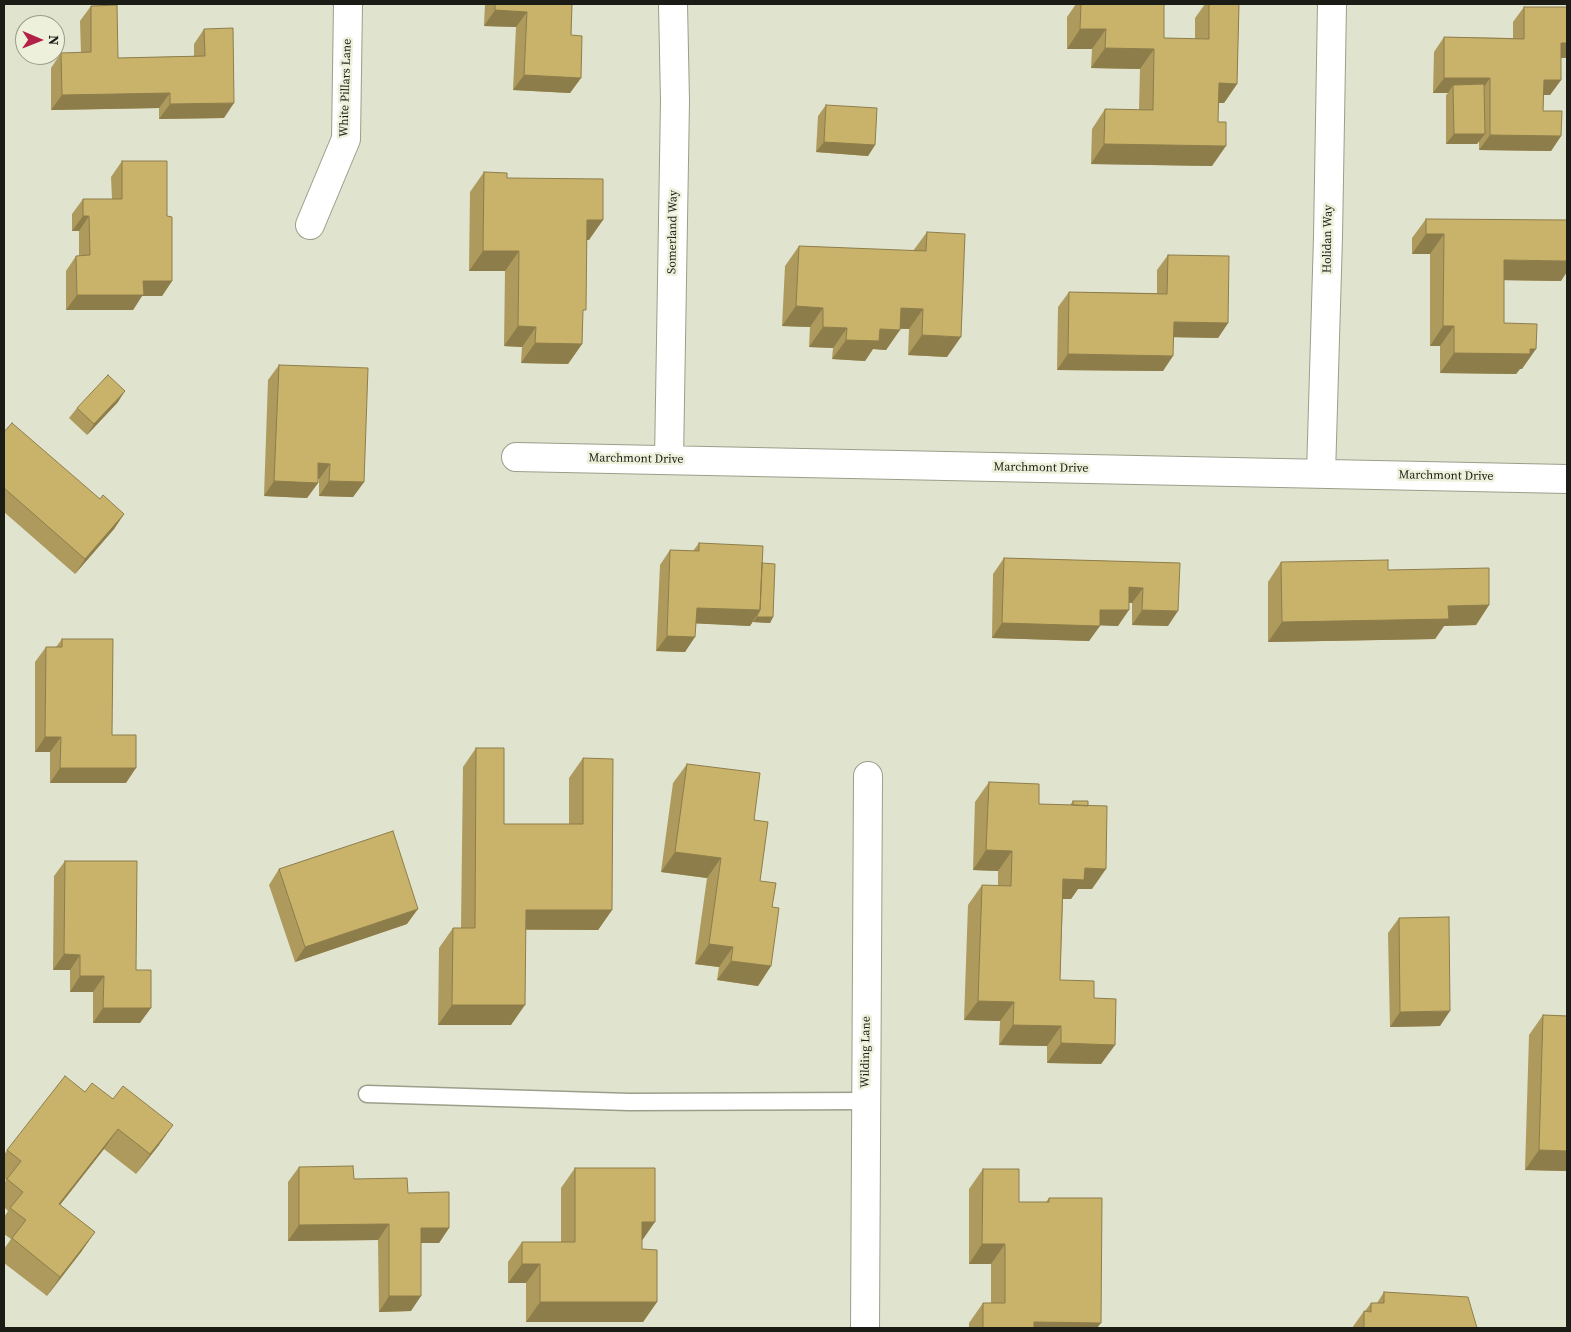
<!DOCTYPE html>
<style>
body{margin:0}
#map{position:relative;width:1571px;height:1332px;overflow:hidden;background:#e0e3cd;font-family:"Source Serif 4",serif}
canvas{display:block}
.frame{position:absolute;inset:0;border:5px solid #1b1c15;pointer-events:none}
.north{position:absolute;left:15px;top:15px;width:50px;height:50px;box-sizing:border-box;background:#edf0da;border:1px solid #999b8b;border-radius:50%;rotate:91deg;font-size:14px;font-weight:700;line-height:20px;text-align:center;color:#1b1c15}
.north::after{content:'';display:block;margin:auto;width:18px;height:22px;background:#b22047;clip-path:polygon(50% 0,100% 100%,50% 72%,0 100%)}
</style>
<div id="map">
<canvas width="1571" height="1332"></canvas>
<div class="frame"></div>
<div class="north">N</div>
</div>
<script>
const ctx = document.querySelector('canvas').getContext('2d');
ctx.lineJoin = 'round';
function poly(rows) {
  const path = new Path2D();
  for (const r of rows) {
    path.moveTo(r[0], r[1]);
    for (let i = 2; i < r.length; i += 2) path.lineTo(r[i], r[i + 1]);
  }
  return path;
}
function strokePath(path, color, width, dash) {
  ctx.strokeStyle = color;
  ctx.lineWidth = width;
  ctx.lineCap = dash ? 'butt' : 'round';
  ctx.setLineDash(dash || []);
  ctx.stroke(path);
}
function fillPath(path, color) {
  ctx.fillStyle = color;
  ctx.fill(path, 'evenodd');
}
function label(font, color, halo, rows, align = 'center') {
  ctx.font = font + ' "Source Serif 4",serif';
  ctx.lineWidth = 5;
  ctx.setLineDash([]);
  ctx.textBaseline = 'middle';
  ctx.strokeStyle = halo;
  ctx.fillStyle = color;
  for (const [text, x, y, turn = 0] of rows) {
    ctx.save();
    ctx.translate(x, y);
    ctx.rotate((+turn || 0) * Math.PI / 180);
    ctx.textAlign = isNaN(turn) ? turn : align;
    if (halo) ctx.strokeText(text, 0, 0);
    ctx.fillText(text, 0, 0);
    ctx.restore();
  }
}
const service = poly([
 [367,1094,629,1102,865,1101]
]);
const minor = poly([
 [310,225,346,139,348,4],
 [516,457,1567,479],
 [669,460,675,101,673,4],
 [1321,474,1328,237,1332,4],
 [865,1328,868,776]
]);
const wall = poly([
 [485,4,572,4,571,35,581,78,570,93,513,90,516,27,484,26],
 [1076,4,1164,4,1164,38,1195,39,1195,18,1205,4,1239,4,1237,84,1224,103,1218,103,1212,166,1091,164,1092,129,1105,109,1139,110,1140,69,1091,68,1092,49,1067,49,1067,17],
 [91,6,118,58,194,56,194,44,204,29,224,118,159,119,159,108,51,110,51,68,61,53,81,53,80,21],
 [1524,7,1567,7,1567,58,1561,58,1561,80,1550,95,1544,95,1543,111,1561,136,1551,151,1479,150,1479,141,1477,144,1446,144,1446,95,1448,93,1433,93,1434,52,1444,37,1513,38,1513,22],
 [826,105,875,145,868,156,816,152,818,116],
 [122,161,167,216,172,281,162,296,142,296,133,310,66,310,66,271,76,256,79,256,79,231,72,231,72,214,83,199,112,199,111,177],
 [484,172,507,178,589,240,587,240,582,315,582,344,568,364,521,363,522,347,504,346,505,271,469,271,470,192],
 [1426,219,1561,281,1504,280,1504,323,1522,369,1520,369,1516,374,1440,373,1440,346,1430,346,1430,254,1412,254,1412,238],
 [927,232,947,357,908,355,909,329,900,329,886,350,873,349,865,361,832,359,833,348,809,347,810,327,782,326,785,266,799,246,913,251],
 [1168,255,1228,323,1218,338,1174,337,1163,371,1057,370,1058,307,1069,292,1157,293,1157,270],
 [279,365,364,482,353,497,319,496,319,479,318,479,318,483,307,498,264,496,268,380],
 [118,402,87,435,69,418,77,408],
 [4,432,100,499,124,514,114,529,75,574,4,512],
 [699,543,762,563,773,617,770,623,753,622,753,621,750,626,696,623,685,652,656,651,660,565,670,550,693,551],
 [1004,558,1180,563,1168,626,1132,625,1132,603,1129,603,1118,626,1100,625,1089,641,992,638,993,574],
 [1281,562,1388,570,1489,605,1476,625,1444,626,1435,639,1268,642,1268,582],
 [62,639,112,735,126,783,50,783,50,752,35,752,35,662,46,647,56,647],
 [476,748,504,824,569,824,569,778,583,758,612,910,598,930,526,930,511,1025,438,1025,439,948,453,928,461,928,463,767],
 [687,764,760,881,772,907,771,966,758,986,717,980,719,967,695,964,707,878,661,872,673,783],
 [989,782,1039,804,1070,805,1073,801,1092,889,1078,889,1071,899,1063,899,1060,980,1094,998,1115,1045,1101,1064,1047,1063,1047,1046,999,1045,1000,1021,964,1020,968,905,982,885,998,886,998,871,973,870,975,802],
 [65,861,136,970,140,1023,93,1023,93,992,70,992,70,970,53,970,54,876],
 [279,869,407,924,295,962,269,885],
 [1399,918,1440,1026,1390,1027,1388,933],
 [1543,1015,1567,1016,1567,1171,1525,1170,1529,1035],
 [85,1092,159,1145,136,1174,104,1149,60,1205,95,1232,81,1252,47,1296,4,1263,4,1249,11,1239,4,1234,4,1217,8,1211,4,1207,4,1183,6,1180,4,1178,4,1155,7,1150],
 [299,1167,354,1179,408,1193,449,1228,439,1243,421,1243,411,1311,379,1312,378,1240,288,1241,288,1182],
 [575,1168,642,1242,642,1249,657,1302,643,1322,526,1322,526,1283,508,1283,508,1262,522,1242,561,1242,561,1188],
 [983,1169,1019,1202,1046,1202,1049,1198,1097,1328,969,1328,969,1323,983,1303,991,1303,991,1264,969,1264,969,1189],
 [1384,1292,1477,1328,1352,1328,1364,1311,1365,1311,1371,1303,1377,1303]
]);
const shadedWall = poly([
 [495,10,527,12,516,27,484,26],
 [1080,29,1106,29,1092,49,1067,49],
 [1561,43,1567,43,1567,58,1551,58],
 [1105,48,1154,49,1140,69,1091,68],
 [524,75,581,78,570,93,513,90],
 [1444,78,1490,78,1480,93,1453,85,1448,93,1433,93],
 [1544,80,1561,80,1550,95,1533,95],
 [1219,83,1237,84,1224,103,1205,103],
 [170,93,159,108,51,110,62,95],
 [234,103,224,118,159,119,170,104],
 [1454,134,1485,134,1477,144,1446,144],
 [1490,135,1561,136,1551,151,1479,150],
 [824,142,875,145,868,156,816,152],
 [1104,144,1226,146,1212,166,1091,164],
 [83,216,89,216,79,231,72,231],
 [587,220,603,220,589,240,573,240],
 [1426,234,1444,234,1430,254,1412,254],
 [483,251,519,251,505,271,469,271],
 [1504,260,1567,261,1567,272,1561,281,1491,280],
 [143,281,172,281,162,296,142,296,133,310,66,310,77,295],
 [796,306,823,308,810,327,782,326],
 [901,308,923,309,909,329,887,328],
 [1174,322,1228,323,1218,338,1163,337],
 [518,326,536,327,522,347,504,346],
 [1443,326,1454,326,1440,346,1430,346],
 [823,327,847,328,833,348,809,347],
 [880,329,900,330,886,350,873,349,865,361,832,359,846,340],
 [922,335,961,337,947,357,908,355],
 [535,343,582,344,568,364,521,363],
 [1530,349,1536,349,1522,369,1520,369,1516,374,1440,373,1454,353],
 [1068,354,1173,356,1163,371,1057,370],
 [125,391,118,402,87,435,94,424],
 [318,463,330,464,319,479,308,479],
 [274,481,318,483,307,498,264,496],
 [329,481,364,482,353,497,319,496],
 [124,514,114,529,75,574,85,559],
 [1129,587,1143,588,1132,603,1119,602],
 [1489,605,1476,625,1444,626,1435,639,1268,642,1282,622,1448,606],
 [697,608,760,610,750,626,686,623],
 [1100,610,1129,610,1118,626,1090,625],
 [1142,610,1178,611,1168,626,1132,625],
 [757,617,773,617,770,623,753,622],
 [1002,623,1100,626,1089,641,992,638],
 [667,636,695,637,685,652,656,651],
 [45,737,61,737,50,752,35,752],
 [60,768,136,768,126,783,50,783],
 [986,850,1012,851,998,871,973,870],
 [675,852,721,858,707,878,661,872],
 [1085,868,1106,869,1092,889,1078,889,1071,899,1049,899,1063,879],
 [418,909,407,924,295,962,305,947],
 [526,910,612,910,598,930,512,929],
 [709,944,733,947,719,967,695,964],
 [64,954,80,955,70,970,53,970],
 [731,961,771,966,758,986,717,980],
 [80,976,104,976,93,992,70,992],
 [978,1001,1014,1002,1000,1021,964,1020],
 [452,1005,525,1005,511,1025,438,1025],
 [103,1008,151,1008,140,1023,93,1023],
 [1450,1011,1440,1026,1390,1027,1400,1012],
 [1013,1025,1061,1026,1047,1046,999,1045],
 [1061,1043,1115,1045,1101,1064,1047,1063],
 [173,1125,159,1145,136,1174,150,1154],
 [118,1129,104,1149,45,1224,59,1204],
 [1539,1150,1567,1151,1567,1171,1525,1170],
 [642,1222,655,1222,641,1242],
 [389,1224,378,1240,288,1241,299,1225],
 [421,1228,449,1228,439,1243,410,1243],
 [95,1232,81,1252,47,1296,60,1277],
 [982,1244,1005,1244,991,1264,969,1264],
 [522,1264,540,1264,526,1283,508,1283],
 [389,1296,421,1296,411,1311,379,1312],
 [540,1302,657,1302,643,1322,526,1322],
 [1034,1322,1101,1323,1097,1328,1030,1328]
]);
const building = poly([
 [495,4,572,4,571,35,582,36,581,78,524,75,527,12,495,10,495,4],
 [1081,4,1164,4,1164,38,1209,39,1209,4,1239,4,1237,84,1219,83,1218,122,1226,122,1226,146,1104,144,1105,109,1153,110,1154,49,1105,48,1106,29,1080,29,1081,4],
 [117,5,118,58,205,56,204,29,233,28,234,103,170,104,170,93,62,95,61,53,91,52,91,6,117,5],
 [1524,7,1567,7,1567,43,1561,43,1561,80,1544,80,1543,111,1562,111,1561,136,1490,135,1490,78,1444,78,1444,37,1524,39,1524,7],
 [1484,84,1485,134,1454,134,1453,85,1484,84],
 [826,105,877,108,875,145,824,142,826,105],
 [122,161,167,161,167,216,172,217,172,281,143,281,144,295,77,295,76,256,90,255,89,216,83,216,83,199,122,199,122,161],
 [484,172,507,173,507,178,603,179,603,220,587,220,586,310,583,310,582,344,535,343,536,327,518,326,519,251,483,251,484,172],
 [1426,219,1567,220,1567,261,1504,260,1504,323,1537,324,1536,349,1530,349,1530,354,1454,353,1454,326,1443,326,1444,234,1426,234,1426,219],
 [927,232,965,234,961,337,922,335,923,309,901,308,900,330,880,329,879,341,846,340,847,328,823,327,823,308,796,306,799,246,926,251,927,232],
 [1168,255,1229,256,1228,323,1174,322,1173,356,1068,354,1069,292,1167,294,1168,255],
 [279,365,368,368,364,482,329,481,330,464,318,463,318,483,274,481,279,365],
 [108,375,125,391,94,424,77,408,108,375],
 [12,423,100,499,103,495,124,514,85,559,4,488,4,432,12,423],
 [699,543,763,546,760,610,697,608,695,637,667,636,670,550,699,551,699,543],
 [1004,558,1180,563,1178,611,1142,610,1143,588,1129,587,1129,610,1100,610,1100,626,1002,623,1004,558],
 [1388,560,1388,570,1489,568,1489,605,1448,606,1449,619,1282,622,1281,562,1388,560],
 [762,563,775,564,773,617,757,617,757,616,760,610,762,563],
 [62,639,113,639,112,735,136,735,136,768,60,768,61,737,45,737,46,647,62,647,62,639],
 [476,748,504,748,504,824,583,824,583,758,613,759,612,910,526,910,525,1005,452,1005,453,928,475,928,476,748],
 [687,764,760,773,754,820,768,822,760,881,776,883,772,907,779,908,771,966,731,961,733,947,709,944,721,858,675,852,687,764],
 [989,782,1039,784,1039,804,1107,806,1106,869,1085,868,1084,880,1063,879,1060,980,1094,981,1094,998,1116,999,1115,1045,1061,1043,1061,1026,1013,1025,1014,1002,978,1001,982,885,1011,886,1012,851,986,850,989,782],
 [1073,801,1088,801,1088,806,1073,805,1073,801],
 [393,831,418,909,305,947,279,869,393,831],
 [65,861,137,861,136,970,151,970,151,1008,103,1008,104,976,80,976,80,955,64,954,65,861],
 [1449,917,1450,1011,1400,1012,1399,918,1449,917],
 [1543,1015,1567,1016,1567,1151,1539,1150,1543,1015],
 [65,1076,85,1092,92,1083,113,1099,123,1086,173,1125,150,1154,118,1129,59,1204,95,1232,60,1277,12,1238,26,1220,10,1208,23,1192,7,1179,21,1161,7,1150,65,1076],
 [353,1166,354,1179,407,1178,408,1193,449,1192,449,1228,421,1228,421,1296,389,1296,389,1224,299,1225,299,1167,353,1166],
 [575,1168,655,1168,655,1222,642,1222,642,1249,657,1250,657,1302,540,1302,540,1264,522,1264,522,1242,575,1242,575,1168],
 [983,1169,1019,1169,1019,1202,1049,1202,1049,1198,1102,1198,1101,1323,1034,1322,1034,1328,983,1328,983,1303,1005,1303,1005,1244,982,1244,983,1169],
 [1384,1292,1468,1297,1477,1328,1364,1328,1364,1311,1371,1312,1371,1303,1384,1303,1384,1292]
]);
const streetNames = [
 ["White Pillars Lane",346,88,-88],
 ["Somerland Way",673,232,-89],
 ["Holidan Way",1328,239,-89],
 ["Marchmont Drive",636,459,1],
 ["Marchmont Drive",1041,468,1],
 ["Marchmont Drive",1446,476,1],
 ["Wilding Lane",866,1052,-89]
];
strokePath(service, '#9c9e8a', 19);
strokePath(minor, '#9c9e8a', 30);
strokePath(service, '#fff', 16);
strokePath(minor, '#fff', 28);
fillPath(wall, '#ad9a5c');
fillPath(shadedWall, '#8d7d4b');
fillPath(building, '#c9b36b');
strokePath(building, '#8d7d4b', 1);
label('12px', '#1b1c15', '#edf0da', streetNames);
</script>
